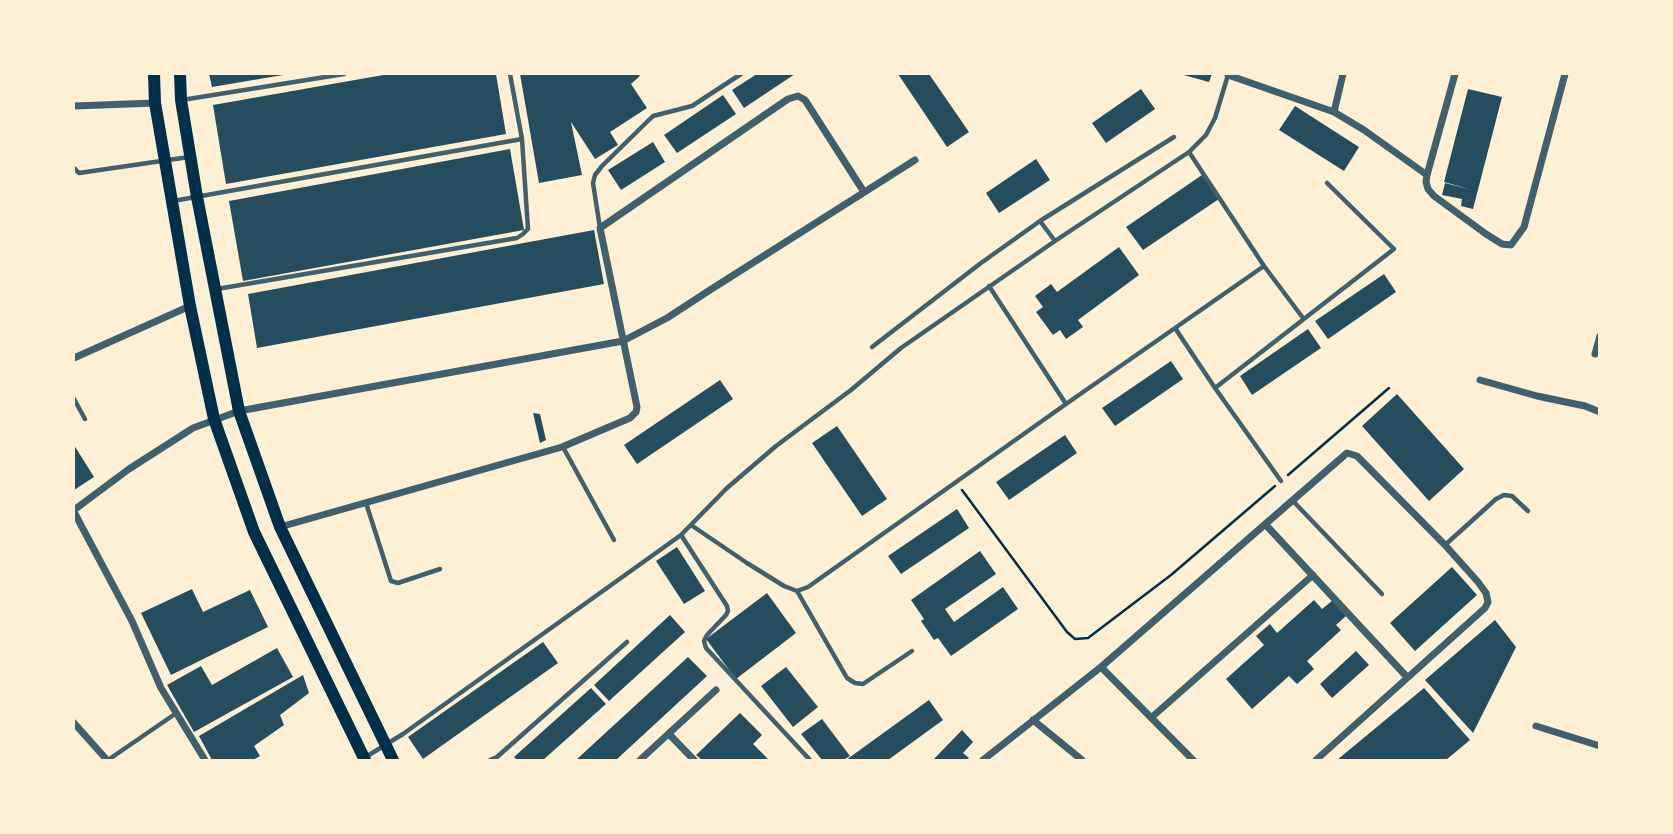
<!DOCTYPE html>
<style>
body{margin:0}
#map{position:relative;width:1673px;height:834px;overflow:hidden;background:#fdf0d5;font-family:"Source Sans 3",sans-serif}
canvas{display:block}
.frame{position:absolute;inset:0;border:75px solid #fdf0d5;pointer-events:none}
</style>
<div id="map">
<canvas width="1673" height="834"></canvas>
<div class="frame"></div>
</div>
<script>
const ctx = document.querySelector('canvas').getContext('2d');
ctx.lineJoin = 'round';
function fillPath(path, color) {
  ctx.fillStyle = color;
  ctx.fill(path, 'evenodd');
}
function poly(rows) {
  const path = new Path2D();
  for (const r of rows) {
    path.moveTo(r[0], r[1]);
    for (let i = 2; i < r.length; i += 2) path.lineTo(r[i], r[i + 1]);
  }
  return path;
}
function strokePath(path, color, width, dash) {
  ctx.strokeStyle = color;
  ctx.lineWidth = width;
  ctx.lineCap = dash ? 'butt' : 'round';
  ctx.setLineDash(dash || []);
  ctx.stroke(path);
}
const building = poly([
 [209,74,283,74,283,75,212,87],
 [389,74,496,74,506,134,226,184,213,105],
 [520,74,638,74,640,76,631,84,647,108,610,132,618,145,595,159,571,122,582,175,539,183],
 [757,74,795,74,744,108,732,90],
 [898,74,929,74,969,132,947,147],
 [1180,74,1212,74,1209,82],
 [1141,89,1155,109,1106,143,1092,123],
 [1468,89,1502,97,1473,209,1461,206,1462,199,1442,195,1445,183,1472,190,1444,182],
 [723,95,736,114,677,153,664,135],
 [1295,106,1359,147,1344,171,1279,130],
 [653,142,665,162,621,190,608,170],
 [510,149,524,230,243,281,229,201],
 [1036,159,1050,180,999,213,986,193],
 [1202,175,1219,199,1143,250,1126,227],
 [594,230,604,284,257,348,248,294],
 [1119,247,1139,275,1078,320,1083,327,1066,339,1060,330,1053,335,1036,312,1043,307,1035,296,1051,284,1057,292],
 [1384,274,1396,292,1328,339,1315,321],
 [1308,329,1321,348,1252,395,1240,376],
 [1171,361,1183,379,1115,426,1102,408],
 [720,380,733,399,637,464,624,445],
 [1397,394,1464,469,1429,501,1362,426],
 [533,413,540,414,546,440,540,443],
 [837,426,887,499,862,516,812,443],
 [1065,435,1077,453,1009,500,996,482],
 [74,445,94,477,74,490],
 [957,509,969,528,901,574,888,556],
 [677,547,705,591,684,604,656,561],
 [980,551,996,574,945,609,954,622,1003,587,1018,609,951,656,938,638,934,640,921,621,924,619,911,600],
 [1452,567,1477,595,1415,651,1390,623],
 [192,589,203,612,250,590,268,627,171,675,141,613],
 [767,593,796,633,736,679,706,639],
 [1314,600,1322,609,1332,601,1346,616,1336,625,1341,630,1307,661,1314,669,1297,684,1289,676,1252,709,1226,679,1264,645,1256,636,1270,624,1277,633],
 [670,615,685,632,609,701,594,685],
 [1495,620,1516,647,1473,733,1425,680],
 [543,642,558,663,423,759,408,737],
 [277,648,293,677,194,732,167,685,201,666,212,685],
 [1356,651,1369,665,1332,698,1320,684],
 [688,657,707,676,616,760,576,760],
 [786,667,818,707,793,727,761,686],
 [303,675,309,693,280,715,284,725,254,746,260,756,253,760,212,760,199,736],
 [591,688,606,704,543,760,517,760,514,757],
 [1424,688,1470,740,1446,760,1337,760],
 [929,700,943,720,888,760,846,760],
 [740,713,762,735,753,744,769,760,702,760,696,755],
 [822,719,850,756,843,760,822,760,801,734],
 [962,730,973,742,963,753,969,758,966,760,933,760]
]);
const path = poly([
 [1288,475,1389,388],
 [962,490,1067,632,1075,639,1088,638,1171,575,1275,486]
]);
const service = poly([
 [182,100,344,74],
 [1189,152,1264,266,1303,318],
 [74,168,79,173,189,157],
 [173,201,522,139],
 [1040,221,1055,241],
 [600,228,593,183,595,175,602,166,653,116,692,106,741,74],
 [989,286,1066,404],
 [217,289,517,238,523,234,528,229,522,139,510,74],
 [1175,328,1215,388,1394,249,1327,183],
 [872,347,981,263,1040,221,1174,137],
 [1215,388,1281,481],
 [74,399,85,419],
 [563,447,614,540],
 [1293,501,1382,594],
 [366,503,391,581,398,583,440,569],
 [691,525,747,563,784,586,797,591,808,587,1066,404,1264,266],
 [681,535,727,606,728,611,726,615,707,635,704,641,706,648,810,760],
 [1445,545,1496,499,1504,495,1512,496,1528,511],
 [797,591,847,678,855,683,863,684,912,651],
 [364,758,403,734,681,535,727,488,776,446,851,390,901,348,1055,241,1189,152,1206,135,1215,118,1228,75],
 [108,760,175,714],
 [490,760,497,757,627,642]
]);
const minor = poly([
 [1228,74,1228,75,1334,112,1364,130,1427,175],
 [1455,74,1427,175,1426,182,1428,189,1434,196,1486,234,1502,244,1511,245,1524,227,1565,74],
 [74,106,155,103],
 [1334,112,1343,74],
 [1595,354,1600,336],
 [74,358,190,306],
 [1480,380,1537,396,1585,406,1600,412],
 [74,510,129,469,193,428,239,411,623,341,667,318,710,290,915,160],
 [74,512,132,621,161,688,205,760],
 [1265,524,1407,677],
 [280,527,562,447,630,418,636,412,637,407,600,228,788,99,798,96,805,100,864,192],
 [1101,667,1193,760],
 [1152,717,1313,575],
 [1033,720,1082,760],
 [74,723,107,760],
 [1536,726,1600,746],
 [669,734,694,760],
 [640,760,716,690],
 [983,760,1101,667,1347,453,1357,456,1445,545,1478,582,1486,593,1488,602,1485,608,1316,760]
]);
const primary = poly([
 [154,74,155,103,190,306,214,419,254,532,365,760],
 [180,74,181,100,197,197,239,411,280,527,393,760]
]);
fillPath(building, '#264d5e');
strokePath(path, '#003049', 2.5);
strokePath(service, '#3f606c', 4.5);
strokePath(minor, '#3f606c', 7);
strokePath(primary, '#003049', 12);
</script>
